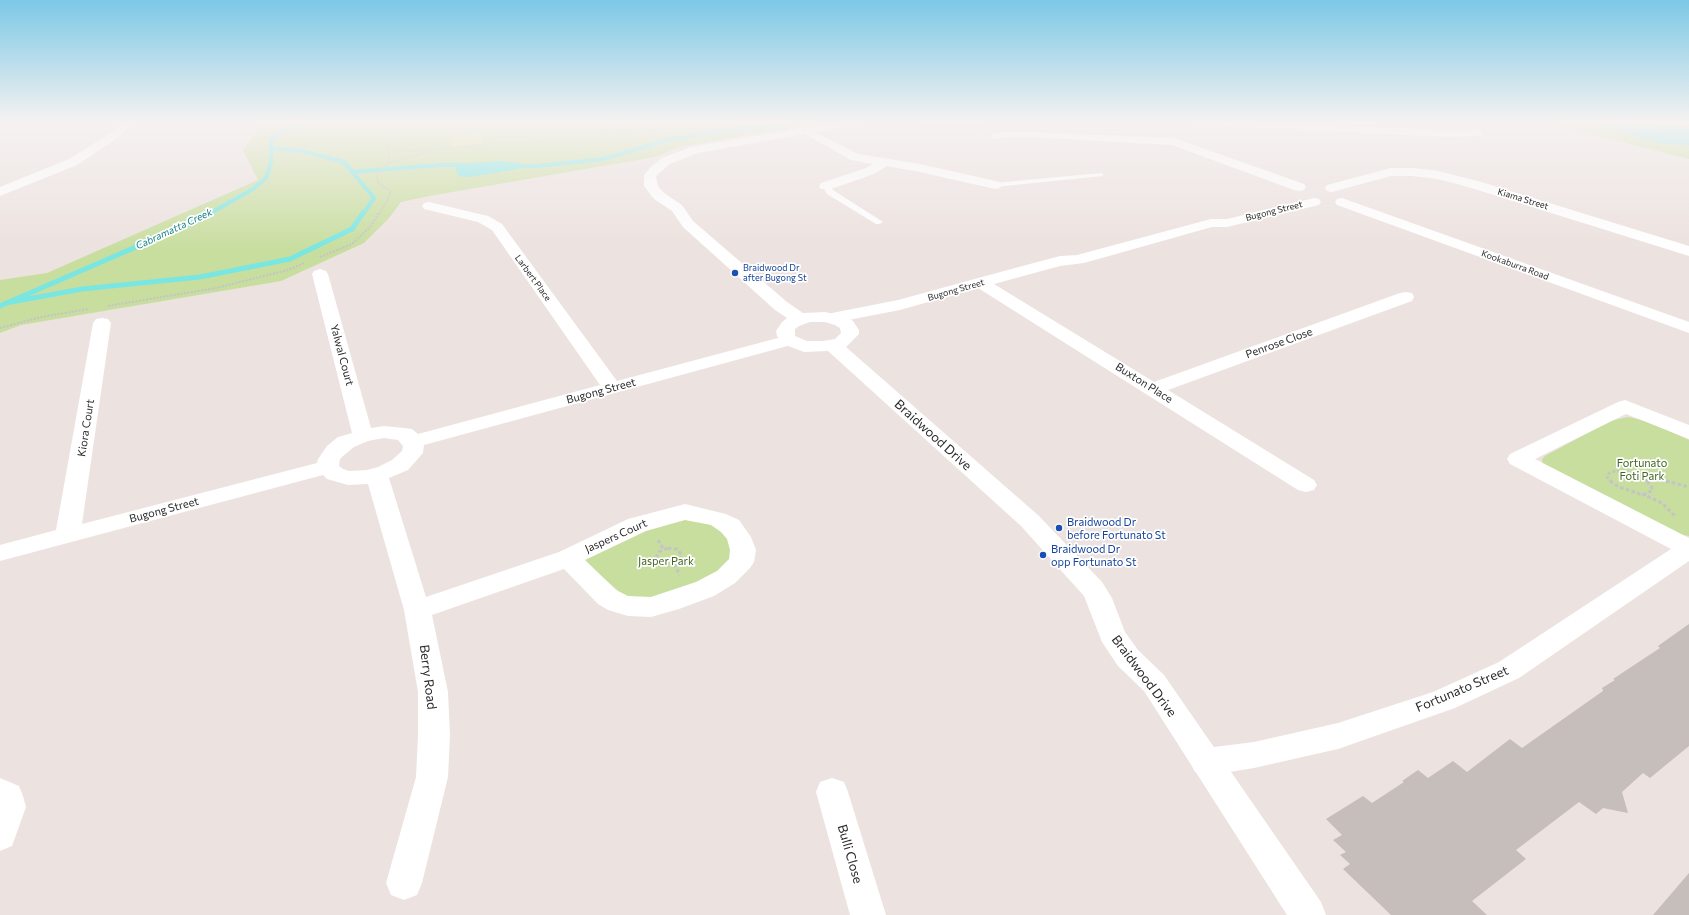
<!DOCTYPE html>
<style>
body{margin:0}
canvas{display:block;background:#ece2df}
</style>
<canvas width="1689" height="915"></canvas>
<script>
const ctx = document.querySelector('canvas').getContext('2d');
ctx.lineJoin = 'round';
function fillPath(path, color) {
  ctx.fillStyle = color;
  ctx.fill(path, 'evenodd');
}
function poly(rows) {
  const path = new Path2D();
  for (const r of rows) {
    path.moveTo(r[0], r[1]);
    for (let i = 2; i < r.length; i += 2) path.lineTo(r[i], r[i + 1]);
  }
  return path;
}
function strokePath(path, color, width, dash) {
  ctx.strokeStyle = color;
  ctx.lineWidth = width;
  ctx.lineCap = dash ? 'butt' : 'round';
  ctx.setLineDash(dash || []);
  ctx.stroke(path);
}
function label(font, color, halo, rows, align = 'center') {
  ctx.font = font + ' Commissioner,sans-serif';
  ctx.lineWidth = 3.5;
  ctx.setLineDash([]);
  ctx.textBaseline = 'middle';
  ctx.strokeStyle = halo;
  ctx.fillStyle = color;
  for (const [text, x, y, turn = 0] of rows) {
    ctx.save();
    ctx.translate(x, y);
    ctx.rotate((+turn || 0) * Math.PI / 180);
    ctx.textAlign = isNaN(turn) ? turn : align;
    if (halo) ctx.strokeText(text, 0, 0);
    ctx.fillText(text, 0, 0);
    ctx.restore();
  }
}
const green = poly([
 [265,121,833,121,713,141,680,147,655,157,429,196,401,202,389,218,364,243,281,281,21,325,0,333,0,280,47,273,258,180,243,150],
 [1539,121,1689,121,1689,159],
 [1628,417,1647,421,1689,440,1689,536,1672,533,1543,466,1542,459,1545,456,1610,421],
 [682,519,702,519,730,534,733,556,716,578,637,601,622,594,582,559,609,542]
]);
const pitch = poly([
 [480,134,484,143,453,147,450,137]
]);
const water = poly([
 [1612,121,1689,128,1689,145,1666,144,1639,138,1613,128,1608,122],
 [498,161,519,163,526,166,522,168,507,171,469,177,459,176,454,166,462,164]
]);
const streamFar1 = poly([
 [271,148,302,151,344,162,374,198,363,214],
 [517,166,536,166,604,159,664,141,719,131,775,126],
 [351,172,440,165,465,165],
 [209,214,253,189,266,178,271,163,271,139,287,128,311,121]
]);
const stream = poly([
 [6,303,82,289,200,277,290,259,352,229,363,213],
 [0,306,198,220,211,213]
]);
const building = poly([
 [1689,624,1689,746,1650,778,1643,773,1622,792,1628,813,1603,808,1596,814,1579,802,1516,850,1526,859,1472,901,1487,915,1391,915,1343,869,1350,864,1340,855,1346,852,1333,840,1342,835,1326,819,1363,796,1372,803,1404,782,1402,781,1418,770,1428,778,1453,761,1467,772,1510,739,1522,748,1603,691,1602,688,1615,680,1613,679,1660,648,1658,646],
 [1689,873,1689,915,1653,915]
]);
const pathFar3 = poly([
 [876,121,902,125,983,128],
 [627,123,642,123,657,127,661,130,638,139,607,140,608,136,603,133,604,130,612,126,627,123],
 [388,148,404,151,418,151,489,144,558,142,608,136,673,121],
 [389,163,427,152],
 [379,214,387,201,391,191,378,183,377,175,379,171,389,163,388,148,384,140,387,133,401,121]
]);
const pathFar2 = poly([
 [320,257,352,244,370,227,379,213],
 [108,306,216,288,288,270,304,263],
 [0,328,41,317,89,309]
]);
const pathFar1 = poly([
 [1642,477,1670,482],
 [1612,482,1607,477,1608,474,1615,471,1630,473,1644,478,1648,482]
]);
const path = poly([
 [1610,481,1619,487,1640,494,1647,494,1653,489,1647,481],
 [1666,481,1689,487],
 [1642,494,1662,503,1675,516],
 [658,540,664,550],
 [668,548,677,549,682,555,679,562,670,566,660,565,655,559,659,552,668,548],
 [674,564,680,575]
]);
const service = poly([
 [1101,173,1103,174,1103,176,995,187,991,185,995,183,1101,173],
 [823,184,829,184,833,190,883,222,879,224,876,224,827,194,822,186,823,184]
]);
const minor = poly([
 [123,121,135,121,119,137,77,165,0,196,0,187,69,159,111,133,123,121],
 [1180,121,1249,121,1448,131,1477,130,1481,131,1483,133,1481,135,1477,136,1448,137,1186,124,1180,121],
 [807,128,858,154,920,164,1000,182,1002,185,1000,188,995,189,920,172,887,166,874,174,831,189,821,189,819,186,821,183,866,168,873,164,851,160,803,133,801,131,803,129,807,128],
 [1006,131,1174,138,1304,184,1306,187,1304,190,1299,191,1294,190,1172,145,1027,137,1006,137,997,139,993,138,991,136,993,134,1006,131],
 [1391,168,1412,168,1438,171,1478,181,1689,246,1689,256,1468,187,1438,179,1412,176,1391,176,1332,192,1327,191,1325,188,1327,185,1391,168],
 [1314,198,1319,199,1321,202,1319,205,1227,227,1212,227,1084,263,1060,266,994,284,1154,382,1400,293,1406,292,1412,293,1414,297,1412,301,1168,390,1314,480,1317,485,1314,490,1306,492,1298,490,978,288,900,310,833,323,827,322,824,318,827,314,898,300,1015,268,1060,256,1077,255,1211,219,1227,219,1314,198],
 [1342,198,1689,322,1689,333,1337,205,1335,202,1337,199,1342,198],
 [429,202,488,216,502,224,617,381,789,335,795,336,798,340,795,344,424,445,423,453,408,470,389,478,426,597,559,552,628,519,685,504,726,514,739,520,751,537,756,550,754,562,750,568,735,583,714,596,679,609,651,617,628,616,608,610,598,604,564,569,432,615,448,692,450,735,448,777,422,883,417,895,404,900,391,895,386,883,416,777,418,735,418,692,404,610,368,484,348,485,327,479,323,475,0,561,0,545,56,530,93,323,96,319,102,318,108,319,111,323,82,524,317,463,318,459,327,446,338,437,352,433,312,274,314,271,320,269,326,271,328,274,371,428,384,426,404,428,412,429,418,434,600,385,492,230,478,222,424,209,422,206,424,203,429,202],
 [384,438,398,440,403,446,402,451,392,460,378,467,367,470,349,471,343,469,339,466,340,459,343,456,354,447,368,441,384,438],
 [685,520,711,525,721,532,727,539,730,550,729,559,717,571,696,582,651,597,628,596,616,590,585,560,646,531,685,520],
 [1625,400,1689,425,1689,439,1626,414,1535,459,1689,538,1689,561,1519,678,1455,708,1338,749,1254,768,1206,776,1195,772,1190,762,1195,752,1206,748,1254,742,1338,723,1433,692,1499,662,1671,549,1510,464,1507,459,1510,454,1618,402,1625,400],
 [0,778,19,786,23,796,26,807,12,846,0,851,0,778],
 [832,778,844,782,848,792,886,915,850,915,816,792,820,782,832,778]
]);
const tertiary = poly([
 [842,121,866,121,860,124,698,153,670,164,656,176,658,186,664,193,682,205,693,221,787,302,803,313,825,312,847,317,853,321,859,330,859,334,846,347,1039,516,1102,582,1112,598,1125,632,1138,650,1164,675,1321,902,1326,915,1287,915,1144,691,1118,666,1102,642,1084,596,1021,526,828,351,804,352,783,344,777,336,776,331,782,322,787,318,775,310,683,227,672,211,654,199,644,186,644,175,652,166,662,158,691,147,842,121],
 [810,322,825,322,835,325,840,328,841,333,835,339,823,341,807,341,795,336,795,329,799,326,810,322]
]);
const markers = [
 [735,273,4,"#1a4fb4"],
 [1059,528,4,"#1a4fb4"],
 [1043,555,4,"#1a4fb4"]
];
const farStreetnames = [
 ["Kiama Street",1523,199,17],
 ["Bugong Street",1274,211,-14],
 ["Kookaburra Road",1515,265,20],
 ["Larbert Place",533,278,54],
 ["Bugong Street",956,290,-16]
];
const farTransitnames = [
 ["Braidwood Dr",743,268],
 ["after Bugong St",743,278]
];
const farWaternames = [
 ["Cabramatta Creek",174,229,-25]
];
const streetNames = [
 ["Penrose Close",1279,343,-20],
 ["Yalwal Court",342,355,75],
 ["Buxton Place",1144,383,32],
 ["Bugong Street",601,391,-15],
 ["Kiora Court",86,428,-81],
 ["Bugong Street",164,510,-15],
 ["Jaspers Court",616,536,-24]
];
const parkNames = [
 ["Fortunato",1642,463],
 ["Foti Park",1642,476],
 ["Jasper Park",666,561]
];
const transitNames = [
 ["Braidwood Dr",1067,522],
 ["before Fortunato St",1067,535],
 ["Braidwood Dr",1051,549],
 ["opp Fortunato St",1051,562]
];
const nearStreetnames = [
 ["Braidwood Drive",933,435,42],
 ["Braidwood Drive",1144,676,53],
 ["Berry Road",428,677,83],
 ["Fortunato Street",1462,689,-23],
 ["Bulli Close",850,854,74]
];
fillPath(green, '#c8de9f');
fillPath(pitch, '#dce59c');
fillPath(water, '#7ae6e2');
strokePath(streamFar1, '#7ae6e2', 4);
strokePath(stream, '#7ae6e2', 5);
fillPath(building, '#c5beba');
strokePath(pathFar3, '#c4c4c4', 1.5, [1.5, 1]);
strokePath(pathFar2, '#c4c4c4', 2, [2, 1.5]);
strokePath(pathFar1, '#c4c4c4', 2.5, [3, 2]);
strokePath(path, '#c4c4c4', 3, [3.5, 2.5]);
fillPath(service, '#fff');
fillPath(minor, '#fff');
fillPath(tertiary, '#fff');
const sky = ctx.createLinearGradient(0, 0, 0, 249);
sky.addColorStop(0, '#7cc8e6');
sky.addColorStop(0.49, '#f6f2f1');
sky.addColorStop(1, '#f6f2f100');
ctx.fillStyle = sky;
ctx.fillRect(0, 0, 1689, 249);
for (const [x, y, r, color] of markers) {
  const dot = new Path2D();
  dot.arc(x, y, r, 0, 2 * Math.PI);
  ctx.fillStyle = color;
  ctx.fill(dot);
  strokePath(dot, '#fff', 1.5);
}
label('9px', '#2b2b2b', '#fff', farStreetnames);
label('9px', '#164399', '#fff', farTransitnames, 'left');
label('italic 10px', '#168286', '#fff', farWaternames);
label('11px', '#2b2b2b', '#fff', streetNames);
label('11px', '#426420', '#fff', parkNames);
label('11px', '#164399', '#fff', transitNames, 'left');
label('13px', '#2b2b2b', '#fff', nearStreetnames);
</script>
